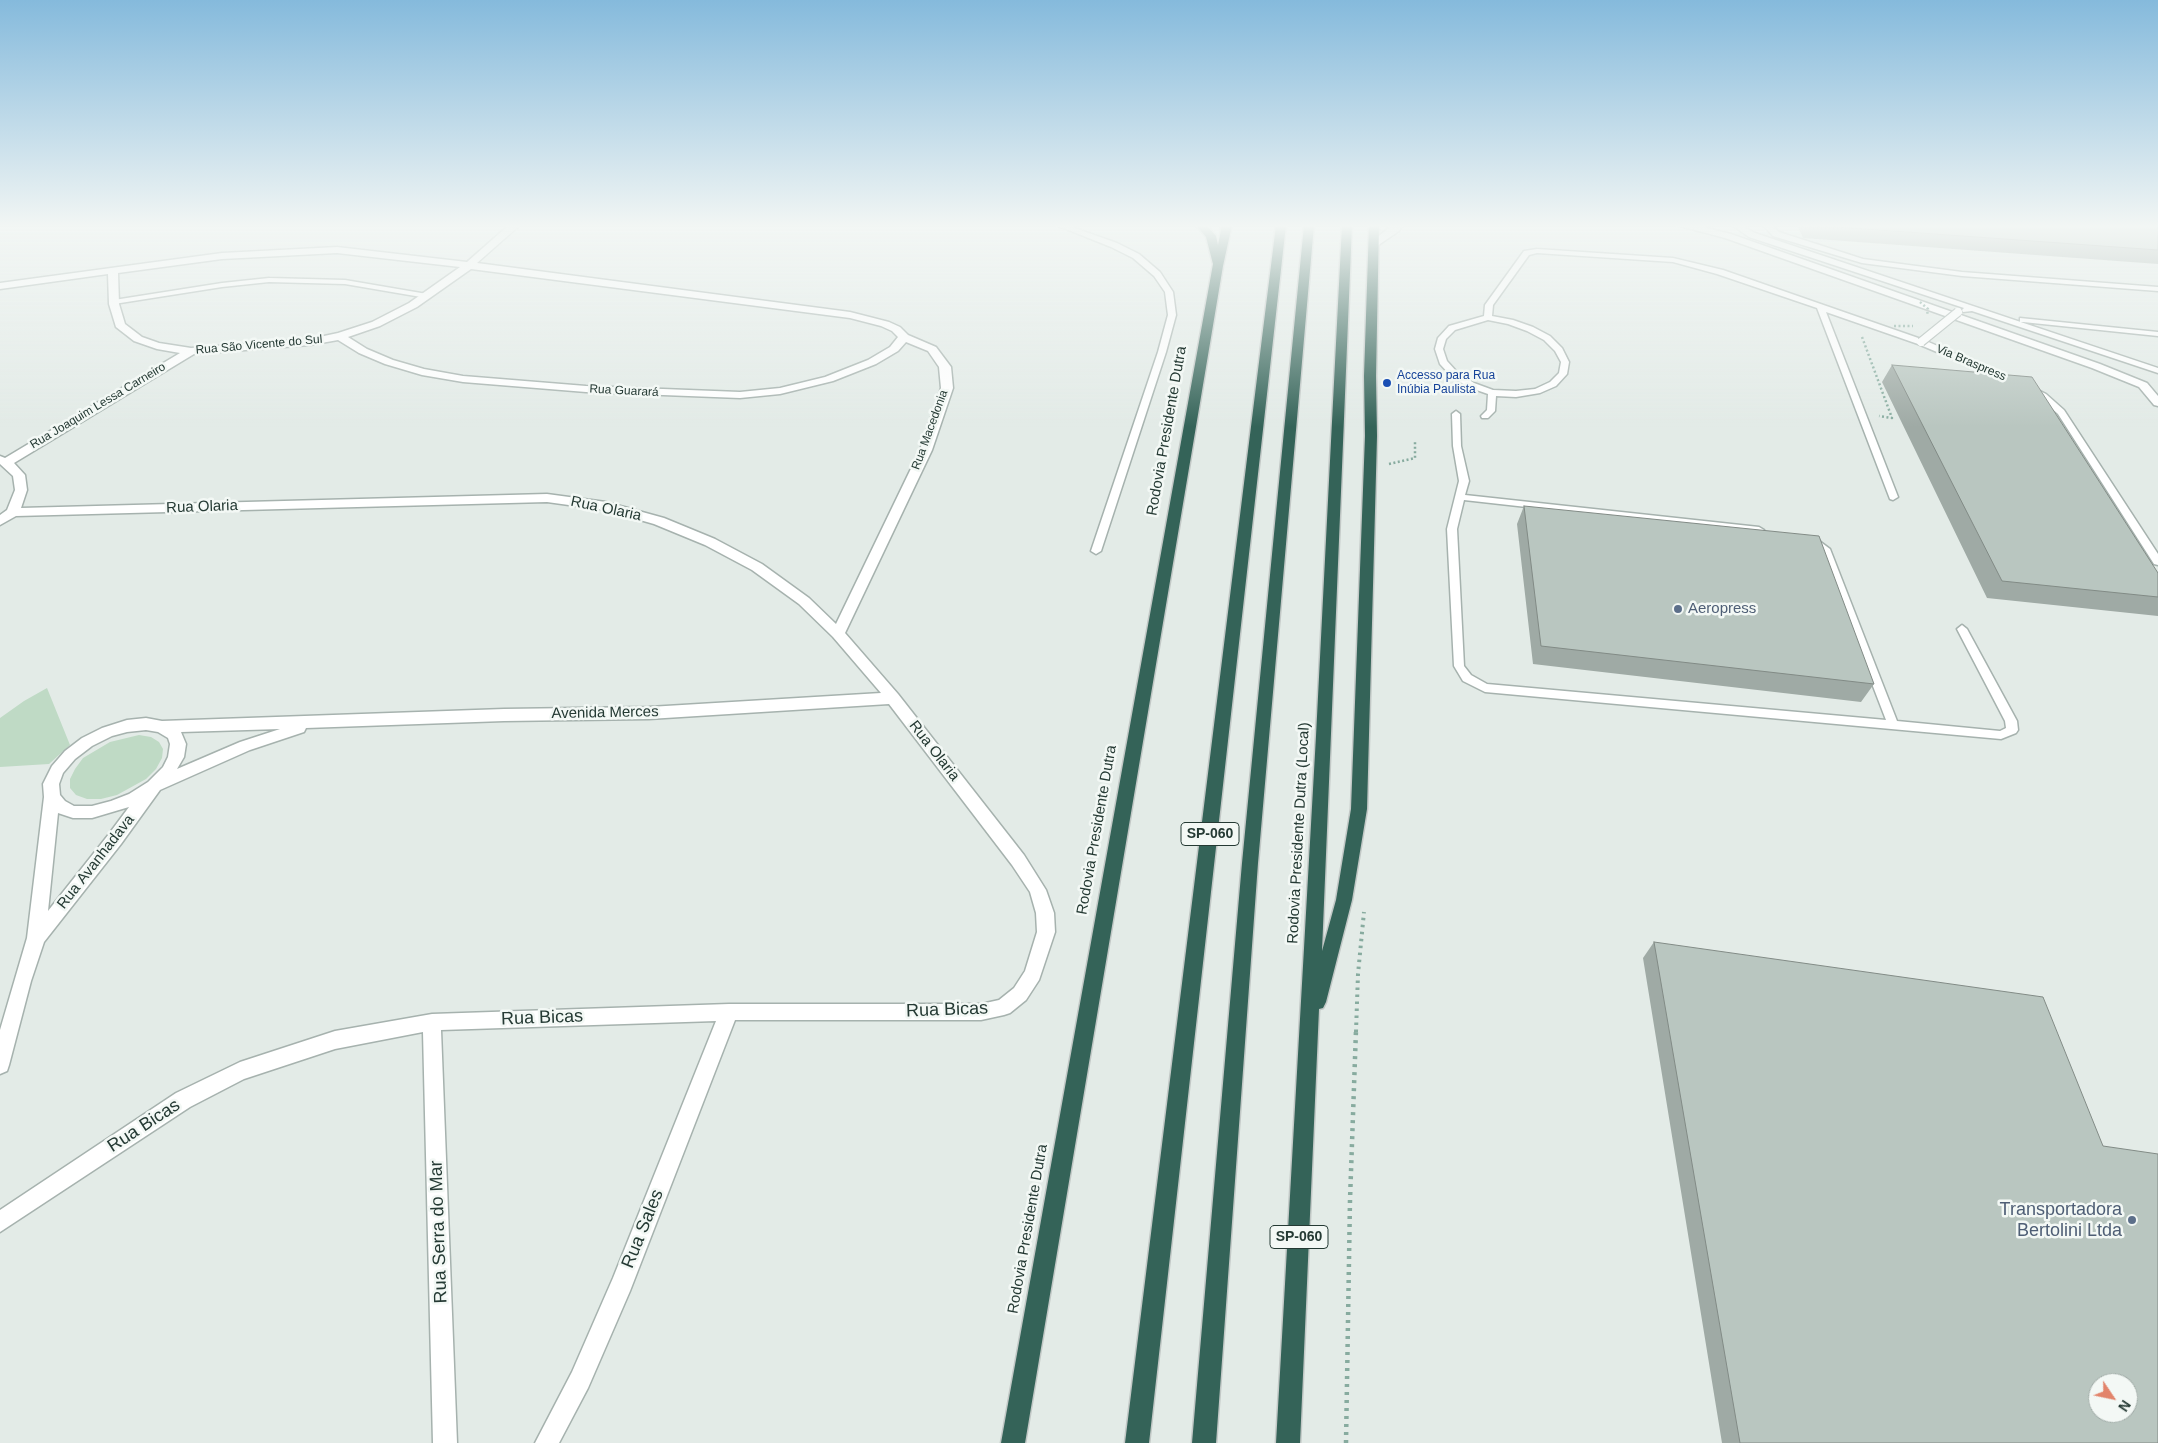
<!DOCTYPE html>
<meta charset="utf-8">
<style>
body{margin:0}
#map{position:relative;width:2158px;height:1443px;overflow:hidden;background:#e3ebe7;font-family:Helvetica,sans-serif}
canvas{display:block}
.north{position:absolute;left:2088px;top:1373px;width:50px;height:50px;box-sizing:border-box;background:#f3f8f5;border:1px solid #a1aca8;border-radius:50%;rotate:124deg;font-size:14px;font-weight:700;line-height:20px;text-align:center;color:#253a34}
.north::after{content:'';display:block;margin:auto;width:18px;height:22px;background:#e2846b;clip-path:polygon(50% 0,100% 100%,50% 72%,0 100%)}
</style>
<div id="map">
<canvas width="2158" height="1443"></canvas>
<div class="north">N</div>
</div>
<script>
const ctx = document.querySelector('canvas').getContext('2d');
ctx.lineJoin = 'round';
function fillPath(path, color) {
  ctx.fillStyle = color;
  ctx.fill(path, 'evenodd');
}
function poly(rows) {
  const path = new Path2D();
  for (const r of rows) {
    path.moveTo(r[0], r[1]);
    for (let i = 2; i < r.length; i += 2) path.lineTo(r[i], r[i + 1]);
  }
  return path;
}
function strokePath(path, color, width, dash) {
  ctx.strokeStyle = color;
  ctx.lineWidth = width;
  ctx.lineCap = dash ? 'butt' : 'round';
  ctx.setLineDash(dash || []);
  ctx.stroke(path);
}
function label(font, color, halo, rows, align = 'center') {
  ctx.font = font + ' Helvetica,sans-serif';
  ctx.lineWidth = 5;
  ctx.setLineDash([]);
  ctx.textBaseline = 'middle';
  ctx.strokeStyle = halo;
  ctx.fillStyle = color;
  for (const [text, x, y, turn = 0] of rows) {
    ctx.save();
    ctx.translate(x, y);
    ctx.rotate((+turn || 0) * Math.PI / 180);
    ctx.textAlign = isNaN(turn) ? turn : align;
    if (halo) ctx.strokeText(text, 0, 0);
    ctx.fillText(text, 0, 0);
    ctx.restore();
  }
}
const green = poly([
 [47,688,70,745,49,764,0,767,0,718,24,701],
 [139,735,151,737,159,742,163,749,162,758,156,769,146,779,117,795,101,799,87,799,76,795,70,788,70,779,75,769,83,758,110,742]
]);
const pathFar2 = poly([
 [1862,337,1892,418,1879,416],
 [1389,464,1415,458,1415,442]
]);
const pathFar1 = poly([
 [1356,1032,1358,974,1364,912]
]);
const path = poly([
 [1346,1443,1350,1200,1356,1030]
]);
const lane = poly([
 [1056,225,1066,225,1117,243,1139,254,1160,272,1173,292,1176,315,1166,352,1101,551,1096,554,1091,551,1158,352,1168,315,1165,292,1154,276,1133,258,1111,247,1056,225],
 [1732,225,1740,225,1755,233,2158,368,2158,373,1972,311,1963,312,1962,310,1964,308,1749,237,1732,225],
 [1763,225,1770,225,1779,232,1863,259,1962,272,2158,287,2158,291,1962,276,1862,263,1773,236,1763,225],
 [1537,249,1673,258,1723,270,1924,340,2015,380,2014,382,2008,382,1918,344,1826,312,1898,497,1893,500,1890,499,1817,308,1717,274,1673,262,1537,253,1529,255,1493,305,1492,316,1513,320,1533,327,1550,336,1562,348,1569,362,1567,374,1556,386,1540,393,1516,397,1496,396,1495,411,1488,418,1482,418,1481,416,1487,410,1488,394,1468,387,1451,376,1440,364,1435,349,1438,338,1449,326,1484,316,1485,305,1524,251,1537,249],
 [1488,320,1508,324,1527,331,1544,340,1555,351,1561,362,1559,373,1550,382,1535,389,1516,391,1493,390,1474,383,1457,372,1447,361,1443,349,1446,339,1455,330,1488,320],
 [269,278,345,280,427,294,431,296,427,298,345,284,269,282,222,287,114,304,110,302,114,300,222,283,269,278],
 [2020,318,2158,332,2158,336,2023,322,2020,322,2020,318],
 [2032,387,2046,394,2064,410,2158,554,2158,565,2154,564,2058,414,2040,398,2029,392,2029,388,2032,387],
 [1456,411,1460,414,1461,446,1469,481,1465,495,1759,527,1764,530,1759,533,1464,500,1457,529,1464,666,1471,675,1487,684,1886,720,1821,551,1809,540,1814,537,1830,549,1897,721,2000,731,2006,728,2005,721,1957,629,1962,625,1967,629,2017,721,2018,730,2016,733,2001,739,1485,692,1463,681,1454,666,1447,529,1459,481,1453,446,1452,414,1456,411]
]);
const street = poly([
 [509,225,520,225,477,263,850,312,889,322,900,327,908,335,936,347,951,367,953,388,932,450,845,633,898,694,1024,855,1046,890,1054,913,1055,932,1039,980,1026,1000,1010,1013,1004,1015,981,1020,735,1020,630,1291,588,1388,559,1443,535,1443,572,1372,613,1278,716,1021,441,1030,457,1443,433,1443,423,1032,335,1049,244,1079,190,1107,0,1232,0,1210,176,1093,240,1062,335,1031,432,1014,729,1004,981,1004,999,1000,1014,988,1025,971,1037,932,1036,913,1030,892,1012,865,889,704,649,719,504,721,306,728,304,732,250,750,160,790,121,844,44,942,31,981,9,1065,7,1071,0,1074,0,1030,27,938,44,797,43,784,52,766,65,751,82,738,102,728,127,720,146,718,162,721,504,709,649,707,881,693,833,637,799,604,752,570,705,545,654,524,605,510,547,502,16,516,0,525,0,515,7,510,15,490,13,476,0,464,0,456,5,458,180,353,157,349,134,341,116,327,109,304,108,274,0,289,0,283,222,253,337,247,467,262,509,225],
 [337,253,460,267,409,303,372,322,338,333,310,339,191,348,159,343,142,337,125,324,119,304,118,273,222,259,337,253],
 [471,269,850,318,881,326,892,331,898,337,890,347,868,360,825,377,780,388,740,392,586,386,463,376,424,369,393,360,367,349,348,337,380,326,417,307,471,269],
 [338,340,359,353,385,364,422,375,463,382,586,392,740,398,780,394,833,381,876,364,898,351,906,342,928,351,939,367,941,388,920,450,836,624,809,598,762,564,715,539,664,518,606,502,547,494,21,508,27,490,25,475,14,463,194,354,310,345,338,340],
 [280,729,240,742,177,769,184,757,186,744,181,732,280,729],
 [146,730,158,732,168,738,170,744,168,757,163,767,148,782,129,794,111,801,92,806,74,806,65,801,60,795,59,784,63,773,75,759,92,746,112,736,127,732,146,730],
 [129,807,109,834,48,911,58,813,73,818,92,818,129,807],
 [1393,225,1403,225,1399,231,1377,246,1371,246,1371,242,1393,225],
 [1676,225,1694,225,1731,234,2100,364,2147,383,2158,396,2158,406,2154,405,2139,387,2092,368,1725,238,1676,225]
]);
const highway = poly([
 [1196,225,1206,225,1216,236,1218,245,1222,225,1232,225,1223,266,1025,1443,1001,1443,1213,264,1206,237,1196,225],
 [1276,225,1286,225,1149,1443,1125,1443,1276,225],
 [1304,225,1314,225,1258,863,1216,1443,1192,1443,1242,863,1304,225],
 [1342,225,1352,225,1322,951,1336,900,1351,809,1365,436,1364,376,1369,225,1379,225,1376,376,1377,436,1367,809,1352,900,1326,1002,1323,1008,1319,1009,1300,1443,1276,1443,1316,736,1342,225]
]);
const pathBridge = poly([
 [1920,302,1928,309,1927,315],
 [1894,326,1913,326]
]);
const laneBridge = poly([
 [1921,342,1958,312]
]);
const wall = poly([
 [1797,225,2158,225,2158,264,1803,238],
 [1892,365,2158,573,2158,616,1987,598,1882,382],
 [1524,506,1874,684,1861,702,1533,664,1517,524],
 [1654,942,2103,1146,2158,1443,1722,1443,1643,958]
]);
const building = poly([
 [1809,225,2158,225,2158,250,1809,225],
 [1892,365,2032,377,2158,573,2158,597,2002,581,1892,365],
 [1524,506,1819,536,1874,684,1541,646,1524,506],
 [1654,942,2043,997,2103,1146,2158,1154,2158,1443,1740,1443,1654,942],
 [2098,1383,2128,1383,2128,1413,2098,1413,2098,1383]
]);
const markers = [
 [1387,383,5,"#1a4fb4"],
 [1678,609,5,"#5c6f8a"],
 [2132,1220,5,"#5c6f8a"]
];
const farStreetnames = [
 ["Rua São Vicente do Sul",259,345,-5],
 ["Via Braspress",1971,363,23],
 ["Rua Guarará",624,391,3],
 ["Rua Joaquim Lessa Carneiro",98,406,-31],
 ["Rua Macedonia",930,430,-70]
];
const farTransitnames = [
 ["Accesso para Rua",1397,376],
 ["Inúbia Paulista",1397,390]
];
const shields = [
 [1210,834,58],
 [1299,1237,58]
];
const shieldNames = [
 ["SP-060",1210,834],
 ["SP-060",1299,1237]
];
const streetNames = [
 ["Rodovia Presidente Dutra",1167,431,-80],
 ["Rua Olaria",202,507,-2],
 ["Rua Olaria",606,509,12],
 ["Avenida Merces",605,713,-1],
 ["Rua Olaria",934,751,52],
 ["Rodovia Presidente Dutra",1097,830,-80],
 ["Rodovia Presidente Dutra (Local)",1299,833,-87],
 ["Rua Avanhadava",96,862,-52],
 ["Rodovia Presidente Dutra",1028,1229,-80]
];
const serviceNames = [
 ["Aeropress",1688,609]
];
const nearStreetnames = [
 ["Rua Bicas",947,1010,-2],
 ["Rua Bicas",542,1018,-2],
 ["Rua Bicas",144,1126,-33],
 ["Rua Sales",643,1229,-68],
 ["Rua Serra do Mar",439,1232,-92]
];
const nearServicenames = [
 ["Transportadora",2122,1210],
 ["Bertolini Ltda",2122,1231]
];
fillPath(green, '#bfdac5');
strokePath(lane, '#a6b2ae', 3);
strokePath(street, '#a6b2ae', 3);
strokePath(highway, '#c2c8c6', 3);
strokePath(pathFar2, '#87ab9f', 2.5, [2, 2.5]);
strokePath(pathFar1, '#87ab9f', 4, [2.5, 4.5]);
strokePath(path, '#87ab9f', 4.5, [3, 5]);
fillPath(lane, '#fff');
fillPath(street, '#fff');
fillPath(highway, '#346358');
strokePath(laneBridge, '#a6b2ae', 10, []);
strokePath(pathBridge, '#87ab9f', 2.5, [2, 2.5]);
strokePath(laneBridge, '#fff', 8);
fillPath(wall, '#9faaa5');
fillPath(building, '#b9c6c0');
strokePath(building, '#828b86', 1);
const sky = ctx.createLinearGradient(0, 0, 0, 427);
sky.addColorStop(0, '#85badc');
sky.addColorStop(0.53, '#f2f6f4');
sky.addColorStop(1, '#f2f6f400');
ctx.fillStyle = sky;
ctx.fillRect(0, 0, 2158, 427);
for (const [x, y, r, color] of markers) {
  const dot = new Path2D();
  dot.arc(x, y, r, 0, 2 * Math.PI);
  ctx.fillStyle = color;
  ctx.fill(dot);
  strokePath(dot, '#f3f8f5', 2);
}
label('12px', '#253a34', '#f3f8f5', farStreetnames);
label('12px', '#164399', '#f3f8f5', farTransitnames, 'left');
for (const [x, y, w] of shields) {
  const box = new Path2D();
  box.roundRect(x - w / 2, y - 11.5, w, 23, 4);
  ctx.fillStyle = '#f3f8f5';
  ctx.fill(box);
  strokePath(box, '#253a34', 1);
}
label('bold 14px', '#253a34', null, shieldNames);
label('15px', '#253a34', '#f3f8f5', streetNames);
label('15px', '#4e5e75', '#f3f8f5', serviceNames, 'left');
label('18px', '#253a34', '#f3f8f5', nearStreetnames);
label('18px', '#4e5e75', '#f3f8f5', nearServicenames, 'right');
</script>
